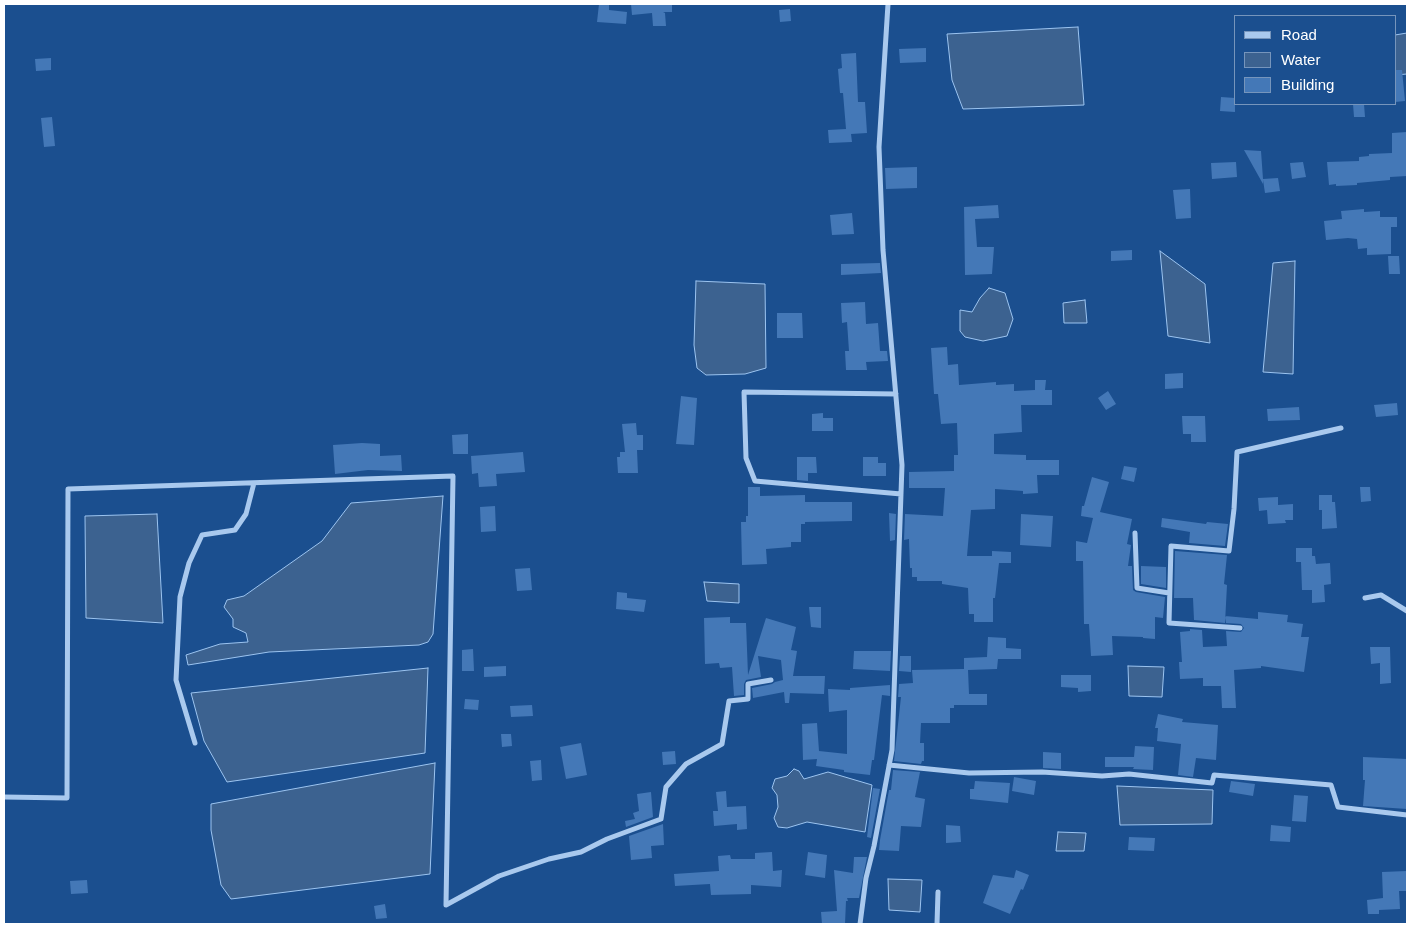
<!DOCTYPE html>
<style>
body{margin:0}
#map{position:relative;width:1411px;height:928px;overflow:hidden;background:#1b4f8f;font-family:Arial,sans-serif}
canvas{display:block}
.frame{position:absolute;inset:0;border:5px solid #fff;pointer-events:none}
.legend{position:absolute;left:1234px;top:15px;width:162px;height:90px;box-sizing:border-box;background:#1b4f8f;border:1px solid #7695bc;margin:0;padding:6px 9px;list-style:none;font-size:15px;color:#fff}
.legend li{display:flex;align-items:center;gap:10px;height:25px}
.legend b{width:25px;border:1px solid #7695bc}
</style>
<div id="map">
<canvas width="1411" height="928"></canvas>
<div class="frame"></div>
<ul class="legend">
<li><b style="height:6px;background:#a9c9ee"></b>Road</li>
<li><b style="height:14px;background:#3c6290"></b>Water</li>
<li><b style="height:14px;background:#4478b7"></b>Building</li>
</ul>
</div>
<script>
const ctx = document.querySelector('canvas').getContext('2d');
ctx.lineJoin = 'round';
function fillPath(path, color) {
  ctx.fillStyle = color;
  ctx.fill(path, 'evenodd');
}
function poly(rows) {
  const path = new Path2D();
  for (const r of rows) {
    path.moveTo(r[0], r[1]);
    for (let i = 2; i < r.length; i += 2) path.lineTo(r[i], r[i + 1]);
  }
  return path;
}
function strokePath(path, color, width, dash) {
  ctx.strokeStyle = color;
  ctx.lineWidth = width;
  ctx.lineCap = dash ? 'butt' : 'round';
  ctx.setLineDash(dash || []);
  ctx.stroke(path);
}
const water = poly([
 [1078,27,1084,105,963,109,952,80,947,34,1078,27],
 [1407,33,1407,74,1395,75,1395,35,1407,33],
 [1160,251,1205,284,1210,343,1168,336,1160,251],
 [1295,261,1293,374,1263,372,1273,263,1295,261],
 [696,281,765,284,766,368,745,374,706,375,697,368,694,345,696,281],
 [989,288,1005,293,1013,319,1007,336,983,341,965,337,960,331,960,310,972,312,980,298,989,288],
 [1085,300,1087,323,1064,323,1063,303,1085,300],
 [443,496,433,634,428,642,419,645,269,652,188,665,186,655,220,644,248,642,246,633,233,627,233,619,224,607,227,600,244,596,322,541,351,503,443,496],
 [157,514,163,623,86,618,85,516,157,514],
 [704,582,739,584,739,603,707,601,704,582],
 [1128,666,1164,667,1162,697,1129,696,1128,666],
 [428,668,425,753,227,782,204,741,191,693,428,668],
 [435,763,430,874,231,899,221,885,211,830,211,804,435,763],
 [794,769,799,771,804,779,828,772,872,785,865,832,807,822,787,828,778,827,774,818,778,807,777,795,772,788,775,779,787,776,794,769],
 [1117,786,1213,790,1212,824,1120,825,1117,786],
 [1058,832,1086,833,1084,851,1056,851,1058,832],
 [888,879,922,880,920,912,889,910,888,879]
]);
const building = poly([
 [599,4,609,4,609,10,627,12,626,24,597,22],
 [631,4,672,4,672,12,663,12,665,13,666,26,653,26,652,13,632,15],
 [790,9,791,21,780,22,779,10],
 [926,48,926,62,900,63,899,49],
 [856,53,858,102,865,102,867,133,851,134,852,142,829,143,828,130,846,129,843,93,840,93,838,69,842,68,841,54],
 [51,58,51,70,36,71,35,59],
 [1395,70,1402,70,1405,101,1395,102],
 [1221,97,1235,98,1235,112,1220,111],
 [1353,104,1364,104,1365,117,1354,117],
 [52,117,55,146,44,147,41,118],
 [1407,132,1407,176,1390,177,1390,180,1357,183,1357,185,1336,186,1336,184,1329,185,1327,162,1359,161,1359,157,1369,156,1369,154,1392,153,1392,133],
 [1244,150,1261,151,1263,179,1278,178,1280,191,1265,193,1263,180,1263,184],
 [1236,162,1237,177,1212,179,1211,163],
 [1303,162,1306,177,1292,179,1290,163],
 [917,167,917,188,886,189,885,168],
 [1190,189,1191,218,1176,219,1173,190],
 [998,205,999,218,975,219,977,247,994,247,992,274,965,275,964,207],
 [1364,209,1364,212,1380,211,1380,217,1397,217,1397,227,1391,227,1391,254,1367,255,1367,248,1358,249,1357,239,1348,238,1326,240,1324,221,1342,219,1341,211],
 [852,213,854,234,832,235,830,215],
 [1132,250,1132,260,1111,261,1111,251],
 [1388,256,1399,256,1400,274,1389,274],
 [880,263,881,273,841,275,841,264],
 [865,302,866,324,878,323,880,351,887,351,888,361,866,362,867,370,846,370,845,351,849,351,847,322,842,323,841,303],
 [777,313,802,313,803,338,777,338],
 [947,347,948,365,958,364,959,385,996,382,996,385,1014,384,1014,391,1035,390,1035,380,1046,380,1045,390,1052,390,1052,405,1021,405,1022,432,994,434,994,454,1026,455,1026,460,1059,460,1059,475,1037,475,1038,493,1023,494,1023,491,995,489,995,509,971,510,967,556,992,556,992,551,1011,552,1011,563,999,563,995,598,993,598,993,622,974,622,974,614,969,614,968,588,942,584,942,581,917,581,917,577,912,577,912,568,910,568,909,539,904,540,905,514,943,516,945,488,909,488,909,472,954,471,954,455,958,455,957,423,941,424,938,394,934,394,931,348],
 [1183,373,1183,388,1165,389,1165,374],
 [1108,391,1116,404,1106,410,1098,398],
 [681,396,697,398,694,445,676,444],
 [1397,403,1398,415,1376,417,1374,405],
 [1299,407,1300,420,1268,421,1267,409],
 [823,413,823,418,833,418,833,431,812,431,812,414],
 [1182,416,1205,416,1206,442,1191,442,1191,434,1183,434],
 [636,423,637,435,643,435,643,450,637,450,638,473,618,473,617,457,620,457,620,452,625,452,622,424],
 [468,434,468,454,453,454,452,435],
 [362,443,380,444,380,456,401,455,402,471,368,470,335,474,333,445],
 [523,452,525,472,496,474,497,486,479,487,478,473,472,474,471,456],
 [797,457,816,457,817,473,808,473,808,481,797,480],
 [863,457,878,457,878,463,886,463,886,476,863,476],
 [1124,466,1137,468,1134,482,1121,479],
 [1092,477,1109,482,1100,512,1132,519,1127,544,1131,545,1128,566,1132,566,1133,590,1136,592,1165,597,1163,618,1155,617,1155,639,1143,638,1143,637,1112,636,1113,655,1091,656,1089,624,1084,624,1083,561,1076,561,1076,541,1087,543,1093,518,1081,516,1082,506,1084,506],
 [748,487,760,487,760,496,805,495,805,502,852,502,852,521,805,522,805,524,801,524,801,542,791,542,791,547,766,549,767,564,742,565,741,522,746,522,746,516,748,516],
 [1360,487,1370,487,1371,501,1361,502],
 [1319,495,1332,495,1332,502,1335,502,1337,528,1322,529,1322,510,1319,510],
 [1278,497,1278,505,1293,504,1293,520,1285,520,1286,523,1268,524,1267,510,1259,511,1258,498],
 [495,506,496,531,481,532,480,507],
 [889,513,896,514,895,540,890,541],
 [1021,514,1053,516,1051,547,1020,545],
 [1162,518,1206,524,1207,522,1228,524,1225,546,1189,543,1190,532,1161,527],
 [1296,548,1312,548,1312,556,1315,556,1316,564,1330,563,1331,584,1324,585,1325,602,1312,603,1312,590,1302,590,1301,562,1296,562],
 [1175,551,1227,555,1224,584,1227,585,1225,623,1194,620,1193,598,1174,598],
 [1141,566,1166,567,1166,588,1141,584],
 [530,568,532,590,517,591,515,569],
 [617,592,627,593,627,598,646,600,644,612,616,609],
 [809,607,821,607,821,628,811,627],
 [1258,612,1288,615,1287,622,1303,624,1301,637,1309,637,1304,672,1261,666,1261,668,1234,670,1236,708,1222,708,1221,686,1203,686,1203,678,1180,679,1179,662,1182,662,1180,632,1190,631,1190,629,1202,630,1203,647,1227,646,1226,631,1241,632,1244,628,1241,624,1226,623,1225,616,1258,619],
 [730,617,730,623,746,623,748,675,766,618,796,627,791,650,797,651,793,676,825,676,824,694,790,693,789,703,785,703,784,692,753,698,752,688,772,684,775,682,783,680,781,660,758,656,761,677,746,680,744,684,744,695,734,696,732,667,720,668,719,663,705,664,704,618],
 [988,637,1006,638,1006,648,1021,649,1021,659,998,659,997,669,968,670,969,694,987,694,987,705,954,705,954,708,950,708,950,723,921,723,920,743,924,743,924,761,922,761,921,764,894,761,901,697,898,697,899,684,913,683,912,670,964,669,964,658,987,657],
 [1370,647,1390,647,1391,683,1380,684,1380,663,1371,664],
 [473,649,474,671,462,671,462,650],
 [854,651,891,651,890,671,853,669],
 [900,656,911,656,911,672,899,671],
 [506,666,506,676,484,677,484,667],
 [1061,675,1091,675,1091,691,1078,692,1078,688,1061,687],
 [890,685,890,696,882,695,874,760,872,760,870,775,844,772,844,770,816,766,817,759,803,760,802,724,817,723,819,751,847,754,847,710,829,712,828,689,850,690,850,688],
 [465,699,479,700,478,710,464,709],
 [532,705,533,716,511,717,510,706],
 [1158,714,1183,719,1182,722,1218,725,1216,760,1196,758,1193,777,1178,775,1181,744,1157,741,1158,728,1155,728],
 [501,734,511,734,512,746,502,747],
 [581,743,587,775,566,779,560,747],
 [1135,746,1154,747,1153,770,1133,769,1134,767,1105,767,1105,757,1134,757],
 [675,751,676,764,663,765,662,752],
 [1043,752,1061,753,1061,769,1043,768],
 [1363,757,1407,759,1407,809,1363,806,1365,780,1363,780],
 [541,760,542,780,532,781,530,761],
 [893,770,920,772,915,797,925,799,921,827,901,826,899,851,879,850,880,840,889,790,891,790],
 [1014,777,1036,781,1034,795,1012,791],
 [975,781,1010,783,1008,803,970,799,970,789,974,789],
 [1231,781,1255,784,1253,796,1229,792],
 [873,788,880,789,871,838,867,837],
 [726,791,727,807,746,806,747,829,737,830,737,824,714,826,713,811,718,811,716,792],
 [651,792,653,817,626,827,625,821,635,819,633,813,639,811,637,794],
 [1294,795,1308,796,1306,822,1292,821],
 [663,824,664,845,651,846,652,858,631,860,629,836],
 [946,825,960,826,961,842,946,843],
 [1271,825,1291,827,1290,842,1270,841],
 [1129,837,1155,838,1154,851,1128,850],
 [772,852,773,871,782,870,781,887,751,885,751,894,711,895,710,884,675,886,674,874,719,871,718,856,730,855,731,859,755,859,755,853],
 [808,852,827,855,825,878,805,875],
 [854,857,867,857,859,898,847,898,848,901,846,901,845,924,822,924,821,912,837,911,834,870,853,873],
 [1016,870,1029,875,1023,890,1021,889,1010,914,983,903,993,875,1014,878],
 [1407,871,1407,891,1399,891,1400,909,1379,910,1379,914,1368,914,1367,900,1383,898,1382,872],
 [87,880,88,893,71,894,70,881],
 [385,904,387,918,376,919,374,906]
]);
const street = poly([
 [896,394,744,392,746,458,755,481,901,494],
 [1135,533,1137,588,1169,593],
 [1365,598,1381,595,1407,611],
 [1240,628,1169,623,1171,546,1229,551,1234,509,1237,452,1341,428],
 [195,743,176,680,180,597,189,563,202,535,235,530,246,514,254,483],
 [889,765,969,773,1042,772,1102,776,1129,774,1212,783,1214,775,1331,785,1338,807,1407,815],
 [4,797,67,798,68,489,453,476,446,905,499,876,549,859,581,852,607,839,661,819,666,787,686,764,722,744,729,701,748,699,748,684,771,680],
 [860,924,866,878,874,846,892,750,902,465,883,250,879,147,888,4],
 [937,924,938,892]
]);
fillPath(water, '#3c6290');
strokePath(water, '#9cc4f0', 1);
fillPath(building, '#4478b7');
strokePath(street, '#a9c9ee', 5);
</script>
